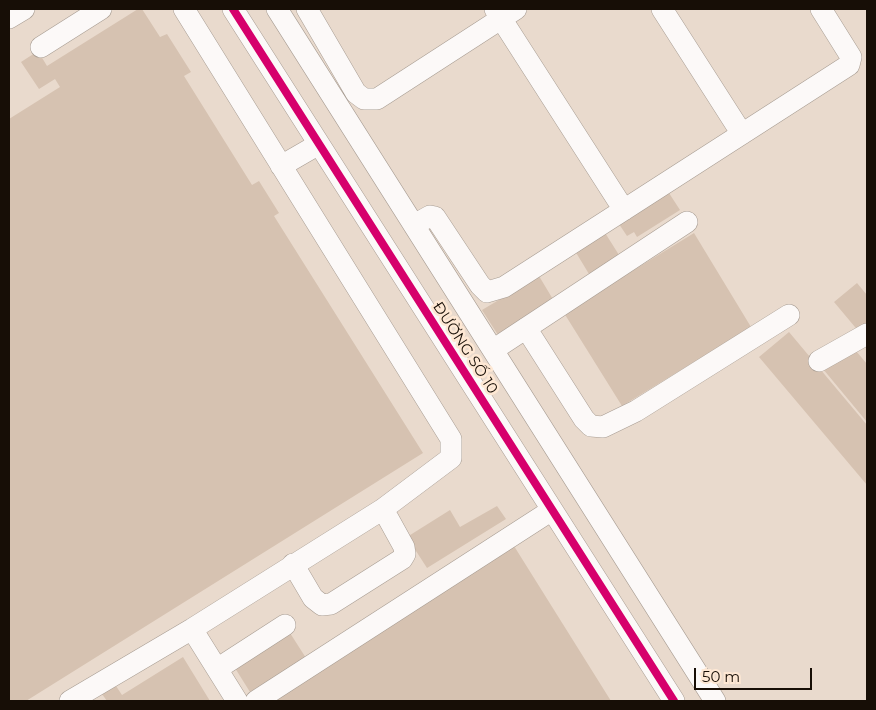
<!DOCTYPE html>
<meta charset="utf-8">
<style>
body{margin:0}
#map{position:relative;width:876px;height:710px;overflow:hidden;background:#e9dacd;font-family:Montserrat,sans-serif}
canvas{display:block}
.frame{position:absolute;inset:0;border:10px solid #170e06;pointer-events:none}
.scale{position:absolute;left:694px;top:668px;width:118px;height:22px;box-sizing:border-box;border:2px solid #170e06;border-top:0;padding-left:6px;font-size:15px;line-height:18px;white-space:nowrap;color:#170e06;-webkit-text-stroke:4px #fee8d4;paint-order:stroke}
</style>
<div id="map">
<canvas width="876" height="710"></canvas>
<div class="frame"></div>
<div class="scale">50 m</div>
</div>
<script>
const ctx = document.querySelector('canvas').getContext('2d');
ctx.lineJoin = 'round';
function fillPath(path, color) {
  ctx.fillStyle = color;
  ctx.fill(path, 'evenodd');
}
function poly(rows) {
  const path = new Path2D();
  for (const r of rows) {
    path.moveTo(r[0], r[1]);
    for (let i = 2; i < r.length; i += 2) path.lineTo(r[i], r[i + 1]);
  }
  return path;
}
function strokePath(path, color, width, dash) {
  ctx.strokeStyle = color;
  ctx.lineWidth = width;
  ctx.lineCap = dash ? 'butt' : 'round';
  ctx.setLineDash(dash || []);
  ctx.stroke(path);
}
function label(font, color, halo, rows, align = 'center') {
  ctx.font = font + ' Montserrat,sans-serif';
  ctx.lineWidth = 5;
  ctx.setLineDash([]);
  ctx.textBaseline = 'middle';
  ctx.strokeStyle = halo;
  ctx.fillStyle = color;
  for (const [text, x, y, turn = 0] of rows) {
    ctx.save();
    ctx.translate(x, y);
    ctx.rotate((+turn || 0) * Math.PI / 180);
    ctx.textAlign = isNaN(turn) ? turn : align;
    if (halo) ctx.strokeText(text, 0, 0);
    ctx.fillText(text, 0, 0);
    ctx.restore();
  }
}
const building = poly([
 [138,9,142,9,160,37,167,34,191,72,184,76,252,185,259,181,279,213,274,216,423,453,26,701,9,701,9,119,60,87,55,79,39,89,21,62,38,51,47,66],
 [669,193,680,210,637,237,634,232,627,236,619,224],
 [602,228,619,255,589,274,572,246],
 [694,233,751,327,622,406,564,313],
 [539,276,554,301,498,335,482,310],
 [857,283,867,295,867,326,860,333,834,302],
 [789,332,867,425,867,485,759,357],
 [851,345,867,364,867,422,823,369],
 [497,506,506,519,427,568,407,537,450,510,460,527],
 [514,546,611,701,274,701],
 [290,633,306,658,250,692,235,668],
 [183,657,210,701,107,701,102,694,116,686,122,695]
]);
const minor = poly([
 [233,9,674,701],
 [277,9,715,701],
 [307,9,356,93,364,99,377,99,516,9],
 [495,9,624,210],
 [662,9,742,134],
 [9,18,24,9],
 [41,47,101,9],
 [281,166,319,144],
 [414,225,430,216,435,217,480,285,487,292,504,287,849,65,851,57,821,9],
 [526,328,584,419,591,426,603,427,636,411,789,315],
 [493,350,687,222],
 [819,361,867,334],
 [293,564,313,598,322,605,331,604,402,559,405,554,404,547,383,509],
 [192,629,237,701],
 [217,669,285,625],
 [70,701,192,629,383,509,451,458,451,439,184,9],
 [256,701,552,510]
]);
const cycleway = poly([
 [233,9,674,701]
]);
const streetNames = [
 ["ĐƯỜNG SỐ 10",465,348,57]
];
fillPath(building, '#d6c2b1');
strokePath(minor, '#a79c92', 22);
strokePath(minor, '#fcf9f8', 21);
strokePath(cycleway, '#d6006c', 8);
label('15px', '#170e06', '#fee8d4', streetNames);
</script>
